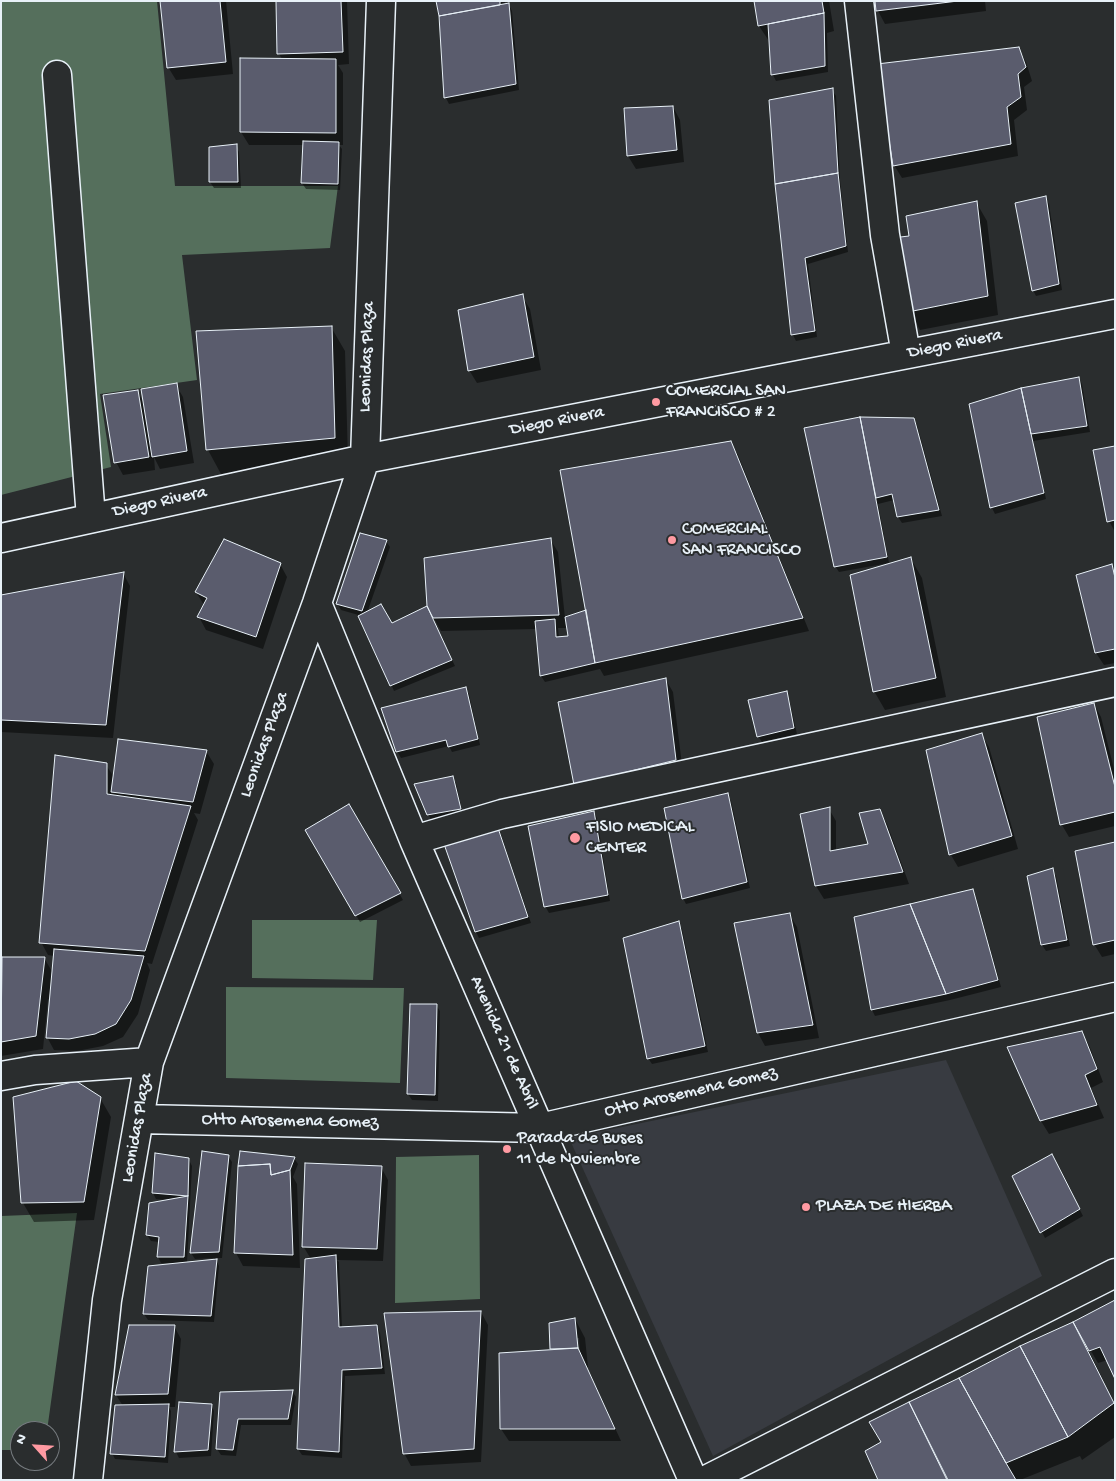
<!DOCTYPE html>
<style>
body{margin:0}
#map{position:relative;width:1116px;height:1481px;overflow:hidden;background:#2a2d2e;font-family:"Gochi Hand",sans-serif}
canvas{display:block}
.frame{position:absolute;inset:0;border:2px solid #e8f1f8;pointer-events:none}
.north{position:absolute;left:10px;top:1421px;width:50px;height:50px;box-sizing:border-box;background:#2a2d2e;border:1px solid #767b7f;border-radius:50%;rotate:296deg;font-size:14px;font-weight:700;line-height:20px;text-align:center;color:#e8f1f8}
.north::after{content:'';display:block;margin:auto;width:18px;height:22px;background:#ff9aa2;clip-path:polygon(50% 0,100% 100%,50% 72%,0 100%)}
</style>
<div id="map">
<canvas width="1116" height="1481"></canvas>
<div class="frame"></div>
<div class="north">N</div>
</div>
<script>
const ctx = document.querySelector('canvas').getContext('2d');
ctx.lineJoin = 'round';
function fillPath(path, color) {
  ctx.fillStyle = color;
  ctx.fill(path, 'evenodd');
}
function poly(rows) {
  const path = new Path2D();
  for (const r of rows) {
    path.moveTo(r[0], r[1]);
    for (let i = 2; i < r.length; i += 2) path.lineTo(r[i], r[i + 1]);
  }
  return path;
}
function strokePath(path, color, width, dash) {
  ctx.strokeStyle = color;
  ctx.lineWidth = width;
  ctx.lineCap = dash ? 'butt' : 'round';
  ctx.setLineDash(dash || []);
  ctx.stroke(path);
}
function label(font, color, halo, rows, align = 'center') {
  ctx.font = font + ' "Gochi Hand",sans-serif';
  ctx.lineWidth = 4;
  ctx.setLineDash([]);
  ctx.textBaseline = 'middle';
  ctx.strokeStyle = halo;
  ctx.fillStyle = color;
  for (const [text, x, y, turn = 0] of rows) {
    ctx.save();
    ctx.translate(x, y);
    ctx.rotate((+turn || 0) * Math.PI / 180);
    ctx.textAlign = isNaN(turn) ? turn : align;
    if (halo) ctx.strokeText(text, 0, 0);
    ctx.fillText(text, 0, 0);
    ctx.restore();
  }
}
const built = poly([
 [946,1060,1042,1276,713,1456,569,1138]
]);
const green = poly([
 [1,1,157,1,175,186,338,186,330,248,182,255,197,380,100,394,111,467,1,495],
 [252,920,377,920,373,980,252,978],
 [226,987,404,988,400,1083,226,1078],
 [479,1155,480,1299,395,1303,396,1157],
 [77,1213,47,1431,20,1431,20,1450,1,1450,1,1216]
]);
const shadow = poly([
 [161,1,226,1,233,74,176,80,168,67],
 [277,1,347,1,349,64,338,65,343,73,343,145,339,145,342,149,340,190,306,189,302,183,304,145,249,145,241,132,282,59,279,54],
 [437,1,505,1,505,5,509,5,512,11,519,90,449,104,446,98],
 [755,1,829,1,834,31,827,33,828,72,776,81,773,75,771,44,759,26],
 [876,1,985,1,986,11,885,24,878,11],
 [1019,49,1026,62,1032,81,1024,87,1027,110,1014,120,1018,156,902,178,894,165],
 [832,90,836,96,840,180,848,252,808,264,817,337,796,341,793,335,776,184],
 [673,107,680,120,684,162,636,169,628,156,625,109],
 [236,146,239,152,241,188,214,188,210,182],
 [1045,198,1049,204,1062,290,1036,296,1033,290],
 [976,202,987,221,998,315,920,330,910,311,910,237],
 [522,296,530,309,541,370,477,383,469,370],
 [331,327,345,351,348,461,221,474,208,450],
 [1079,378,1082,384,1090,432,1033,441,1046,499,995,514,992,508,970,405],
 [176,385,183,397,194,463,160,469,154,457,155,470,123,475,116,462,137,391,144,403],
 [860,418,913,419,917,425,942,516,902,523,898,517,894,500,878,504,889,563,839,572,835,566],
 [730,442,738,455,809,631,604,676,600,669,545,682,541,676,537,629,441,631,435,620,433,621,455,666,394,691,362,616,341,610,337,603,386,541,390,547,367,613,391,625,428,607,550,539,558,552,565,618,587,611],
 [567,622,569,637,559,638,558,628,566,628,565,623],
 [1115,447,1115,532,1109,521],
 [911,559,922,578,946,697,885,710,874,691],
 [280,564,287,577,263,649,206,630,199,617,204,605,196,592],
 [1112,566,1115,571,1115,663,1104,665,1096,653],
 [123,573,130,586,113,738,1,732,1,596],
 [666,680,673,692,683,773,575,785],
 [465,688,469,694,480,745,452,752,449,746,401,758,397,751],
 [786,693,789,699,797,734,762,742,758,736],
 [1094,704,1101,717,1115,773,1115,826,1069,837,1062,825],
 [981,734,989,747,1018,849,958,867,951,855],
 [206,751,214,764,200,814,194,813,198,820,152,964,147,963,150,970,138,1014,123,1037,103,1046,77,1051,54,1050,47,1037,50,1000,48,999,43,1049,1,1056,1,974,3,958,44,958,53,973,54,956,48,955,41,942,106,765,114,777],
 [452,777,456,783,463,815,432,821,428,814],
 [727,795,731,801,750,888,686,904,683,898],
 [348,806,403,900,360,922,307,830],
 [829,809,836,821,836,851,870,844,880,811,887,824,909,884,824,899,816,886,801,815],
 [594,812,597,818,610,901,549,913,545,906],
 [498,829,501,835,531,923,479,938,476,932],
 [1115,843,1115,954,1102,957,1094,944],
 [1052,870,1056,876,1070,946,1046,951,1042,945],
 [973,891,976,897,1001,987,950,1000,875,1016,872,1010],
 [789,914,797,927,819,1038,765,1046,758,1033,735,924],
 [678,923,682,929,708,1052,652,1064,648,1058],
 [436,1005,440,1011,438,1101,412,1100,408,1094],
 [1081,1033,1089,1045,1103,1082,1091,1088,1104,1118,1049,1134,1041,1121,1008,1048],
 [100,1098,111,1117,94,1220,34,1222,23,1203],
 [228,1156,232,1162,222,1258,215,1258,219,1266,214,1322,148,1320,144,1314,171,1265,171,1263,161,1263,158,1257,159,1242,151,1241,147,1235,167,1200,156,1199,153,1193,189,1160,192,1166,187,1263,214,1260,214,1258,195,1259,191,1253],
 [294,1158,298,1164,293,1177,297,1184,300,1268,243,1266,236,1253],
 [1055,1161,1083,1216,1045,1238,1014,1176],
 [381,1167,388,1180,383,1261,337,1260,339,1262,342,1328,377,1326,380,1333,385,1374,345,1376,342,1458,302,1455,298,1449,311,1259,303,1246],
 [1115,1302,1108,1360,1098,1363,1091,1351,1089,1352,1115,1403,1115,1437,1082,1460,1080,1456,1020,1480,950,1480,940,1461,938,1462,882,1443,911,1408,1021,1347,1075,1323],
 [481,1312,488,1325,481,1462,411,1466,404,1453],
 [575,1319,585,1338,588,1367,587,1367,621,1441,509,1441,501,1429,552,1351,551,1324],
 [576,1338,579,1338,580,1354,578,1355],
 [174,1326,181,1339,175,1407,169,1407,171,1411,168,1463,115,1459,112,1453,123,1406,116,1395],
 [292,1391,296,1397,291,1425,241,1425,236,1456,221,1455,217,1449,221,1393],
 [211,1405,214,1411,211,1456,179,1458,176,1452]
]);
const building = poly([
 [160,1,220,1,226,62,167,68,160,1],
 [276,1,341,1,343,52,277,54,276,1],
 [436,1,500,1,500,5,439,16,436,1],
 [754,1,822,1,824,13,758,26,754,1],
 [875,1,958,1,876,11,875,1],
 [509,3,516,84,444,98,439,16,509,3],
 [824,13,825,66,771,75,768,24,824,13],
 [1019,47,1026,67,1018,74,1021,97,1007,107,1011,144,893,166,877,64,1019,47],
 [240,58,336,59,336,133,240,132,240,58],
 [833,88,838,173,775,184,769,100,833,88],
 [673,106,677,150,627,156,624,108,673,106],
 [303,141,339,142,338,184,301,183,303,141],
 [237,144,238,182,209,182,209,147,237,144],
 [838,173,846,246,805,258,815,331,791,335,775,184,838,173],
 [1046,196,1059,284,1032,291,1015,203,1046,196],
 [977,201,988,296,908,312,892,238,909,236,906,216,977,201],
 [523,294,534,357,468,371,458,310,523,294],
 [332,326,335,438,206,450,196,331,332,326],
 [1079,377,1087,426,1031,434,1021,388,1079,377],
 [177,383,187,451,152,457,141,389,177,383],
 [1021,388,1044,493,990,508,969,404,1021,388],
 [138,390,149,457,114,463,103,395,138,390],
 [860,417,887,557,834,567,804,428,860,417],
 [860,417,914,418,939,510,897,517,892,494,876,498,860,417],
 [731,441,803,618,595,663,560,470,731,441],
 [1115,446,1115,520,1107,522,1093,450,1115,446],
 [360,533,387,540,362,611,336,604,360,533],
 [551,538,559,615,433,618,427,606,424,558,551,538],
 [224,539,281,563,256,637,197,617,207,598,195,592,224,539],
 [911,557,936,678,873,692,850,575,911,557],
 [1112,564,1115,578,1115,649,1095,653,1076,575,1112,564],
 [124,572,106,725,1,720,1,595,124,572],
 [381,604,392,623,427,606,452,660,390,686,358,616,381,604],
 [586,610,595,663,540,676,535,621,555,619,556,637,568,636,565,617,586,610],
 [666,678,676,760,574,785,558,702,666,678],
 [466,687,478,739,448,747,446,740,396,752,381,708,466,687],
 [787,691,794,728,757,737,748,700,787,691],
 [1094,703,1115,787,1115,812,1060,825,1037,717,1094,703],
 [982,733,1012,836,949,855,926,750,982,733],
 [118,739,207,750,193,802,111,792,118,739],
 [55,755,107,763,107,794,191,806,145,951,39,943,55,755],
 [453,776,461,809,427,815,414,784,453,776],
 [728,793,747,882,682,899,664,808,728,793],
 [349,804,401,893,355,916,305,830,349,804],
 [830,807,830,851,868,844,859,813,880,809,903,872,815,886,800,814,830,807],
 [594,811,608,895,544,907,528,826,594,811],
 [498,828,528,917,475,932,444,844,498,828],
 [1115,842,1115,940,1093,945,1075,851,1115,842],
 [1053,868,1067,940,1041,945,1027,876,1053,868],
 [973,889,998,980,946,994,910,904,973,889],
 [910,904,946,994,871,1010,854,917,910,904],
 [790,913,813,1025,757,1033,734,923,790,913],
 [679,921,705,1046,647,1059,623,938,679,921],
 [54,949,144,956,131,1000,116,1024,95,1034,69,1039,46,1038,54,949],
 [2,957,45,957,36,1036,1,1042,2,957],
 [410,1004,437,1004,435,1095,407,1094,410,1004],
 [1082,1031,1097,1069,1085,1075,1097,1105,1040,1121,1007,1047,1082,1031],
 [76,1081,101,1097,84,1202,21,1203,13,1097,76,1081],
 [202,1151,229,1155,219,1252,190,1253,202,1151],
 [240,1151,295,1157,290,1170,271,1175,270,1164,238,1166,240,1151],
 [155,1153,189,1158,188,1196,152,1193,155,1153],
 [1052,1154,1080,1209,1040,1233,1012,1176,1052,1154],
 [305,1163,382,1166,377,1249,302,1247,305,1163],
 [270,1164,271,1175,290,1170,293,1255,234,1253,238,1166,270,1164],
 [188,1196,184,1257,157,1257,159,1237,146,1235,149,1203,188,1196],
 [336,1255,339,1327,377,1325,382,1368,342,1370,339,1452,297,1449,305,1259,336,1255],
 [217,1259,211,1316,143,1314,148,1266,217,1259],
 [1115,1300,1115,1379,1100,1347,1089,1351,1073,1322,1115,1300],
 [481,1311,474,1449,403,1454,384,1313,481,1311],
 [575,1318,578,1348,550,1349,549,1323,575,1318],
 [1073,1322,1114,1403,1068,1437,1020,1346,1073,1322],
 [129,1325,175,1325,168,1394,115,1395,129,1325],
 [1020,1346,1068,1437,1006,1463,959,1378,1020,1346],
 [578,1348,615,1429,500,1429,499,1353,578,1348],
 [959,1378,1006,1463,1016,1480,948,1480,909,1402,959,1378],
 [293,1390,288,1419,238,1419,233,1450,216,1449,220,1392,293,1390],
 [179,1402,212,1404,208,1450,174,1452,179,1402],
 [909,1402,947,1480,878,1480,865,1451,881,1442,869,1422,909,1402],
 [169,1404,165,1457,110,1454,115,1405,169,1404]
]);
const street = poly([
 [859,1,885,235,906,354],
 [57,75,91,518],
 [1,538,365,459,1115,314],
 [317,603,414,840,693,1480],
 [414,840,502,814,1115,682],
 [1,1076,35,1070,149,1062],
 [140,1119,540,1128,1115,997],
 [88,1480,107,1300,149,1062,317,603,365,459,381,1],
 [706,1480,1115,1273]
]);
const markers = [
 [656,402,5,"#ff9aa2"],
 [672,540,5,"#ff9aa2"],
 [575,838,6,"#ff9aa2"],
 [507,1149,5,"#ff9aa2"],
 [806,1207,5,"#ff9aa2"]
];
const streetNames = [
 ["Diego Rivera",955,345,-11],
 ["Leonidas Plaza",368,357,-88],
 ["Diego Rivera",557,422,-11],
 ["Diego Rivera",160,503,-12],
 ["Leonidas Plaza",265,745,-70],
 ["Avenida 21 de Abril",503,1043,66],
 ["Otto Arosemena Gomez",691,1093,-13],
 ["Otto Arosemena Gomez",290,1122,1],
 ["Leonidas Plaza",138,1128,-80]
];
const poiNames = [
 ["COMERCIAL SAN",666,392],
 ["FRANCISCO # 2",666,413],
 ["COMERCIAL",682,530],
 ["SAN FRANCISCO",682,551],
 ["FISIO MEDICAL",586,828],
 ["CENTER",586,849],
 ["Parada de Buses",517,1139],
 ["11 de Noviembre",517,1160],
 ["PLAZA DE HIERBA",816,1207]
];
fillPath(built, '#383b41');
fillPath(green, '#556f5c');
fillPath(shadow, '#0007');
fillPath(building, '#5a5c6d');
strokePath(building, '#e8f1f8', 1);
strokePath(street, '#e8f1f8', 31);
strokePath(street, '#2a2d2e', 28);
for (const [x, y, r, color] of markers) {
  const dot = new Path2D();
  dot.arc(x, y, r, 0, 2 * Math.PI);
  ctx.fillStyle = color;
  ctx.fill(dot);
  strokePath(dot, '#2a2d2e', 2);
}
label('18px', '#e8f1f8', '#2a2d2e', streetNames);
label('18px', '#e8f1f8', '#2a2d2e', poiNames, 'left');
</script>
